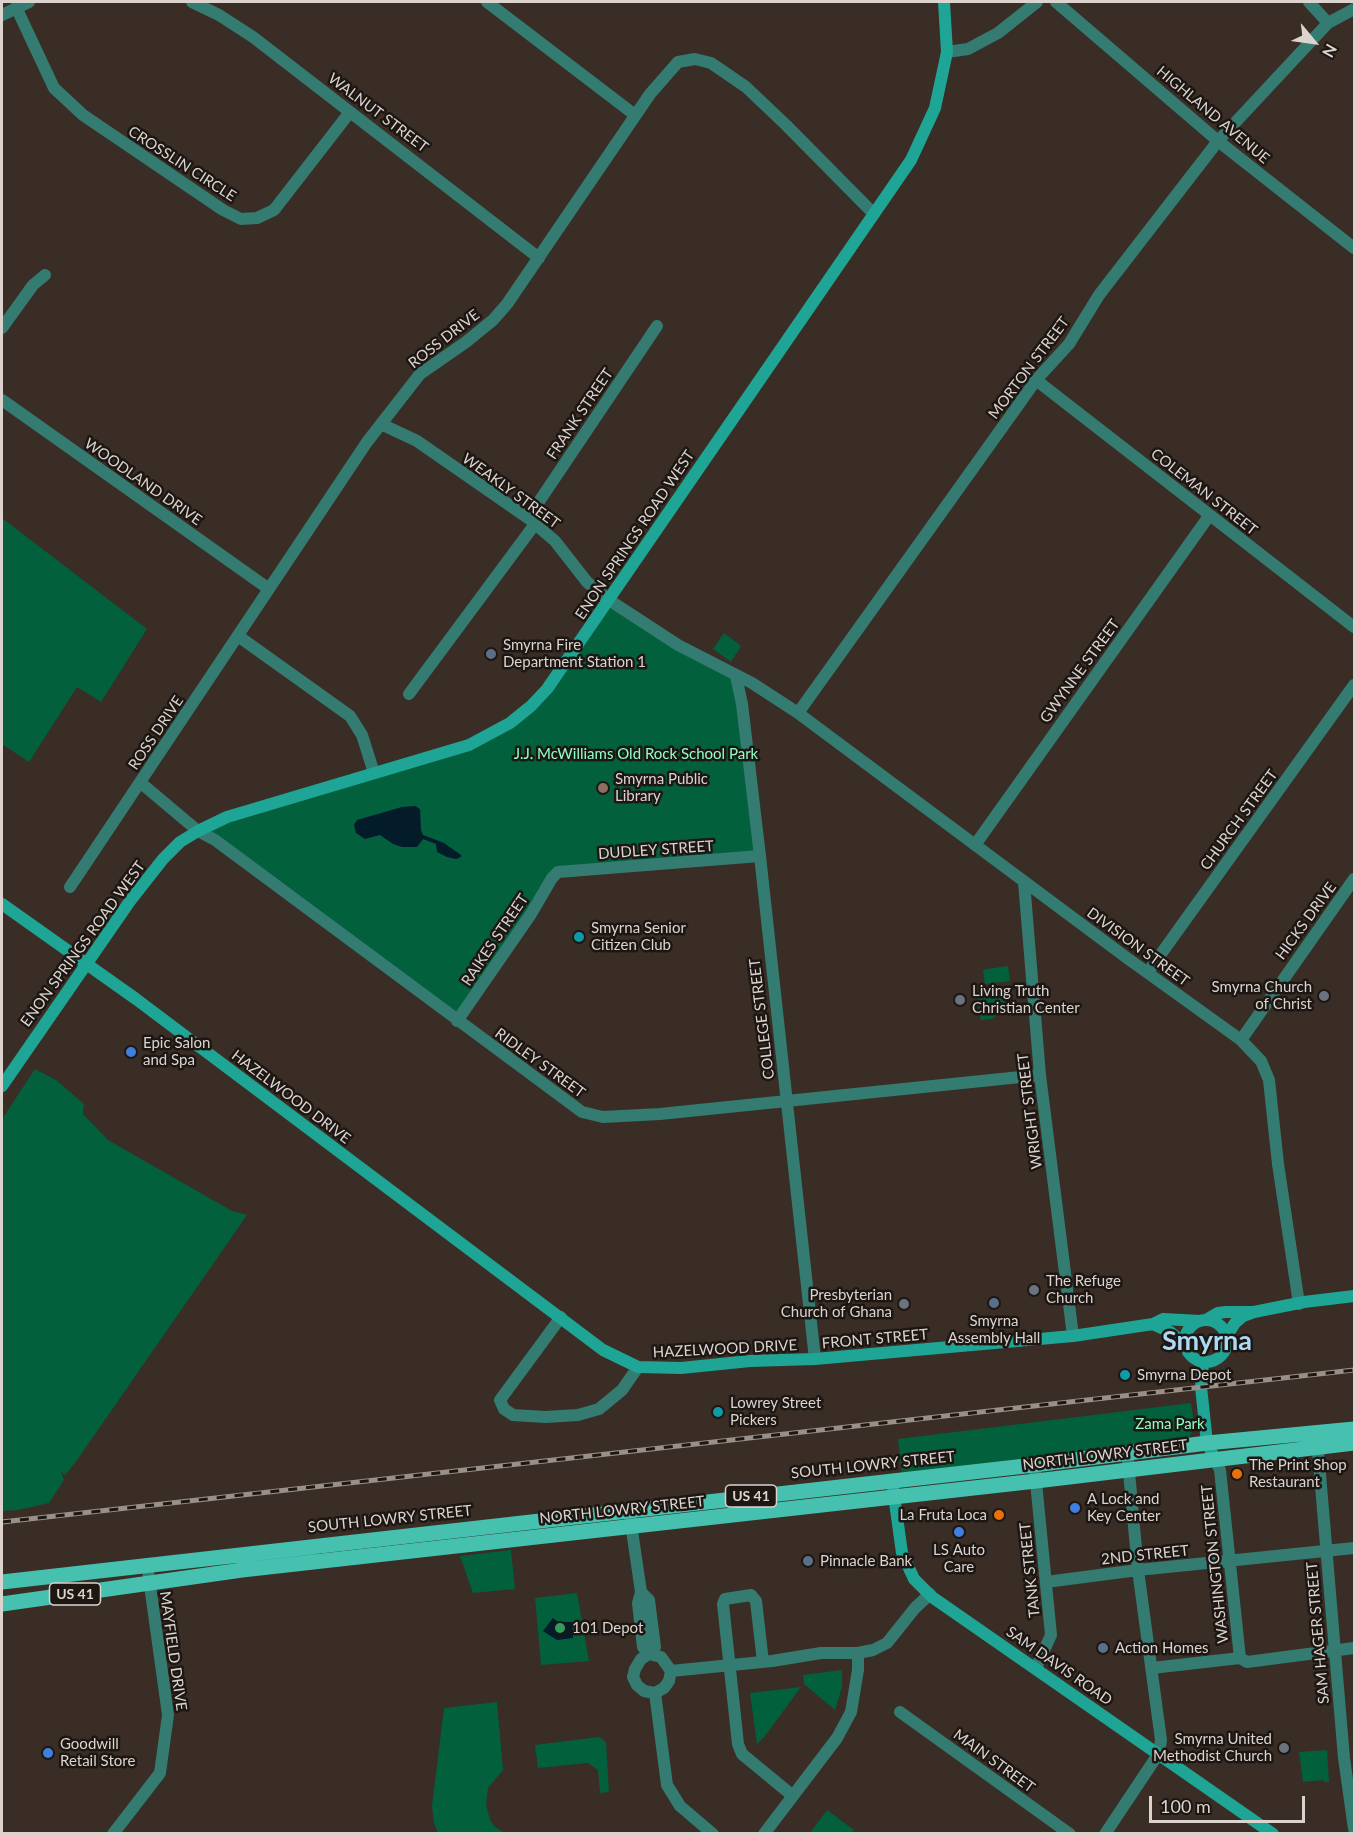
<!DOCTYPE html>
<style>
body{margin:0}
#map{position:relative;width:1356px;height:1835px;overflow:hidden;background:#3a2d25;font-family:Lato,sans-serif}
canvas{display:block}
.frame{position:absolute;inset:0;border:3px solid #dcd3cf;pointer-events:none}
.north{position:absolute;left:1284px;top:12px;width:60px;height:60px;-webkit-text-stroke:4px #1d1713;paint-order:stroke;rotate:119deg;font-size:16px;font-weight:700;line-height:24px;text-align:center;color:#dcd3cf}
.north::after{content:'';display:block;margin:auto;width:21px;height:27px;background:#dcd3cf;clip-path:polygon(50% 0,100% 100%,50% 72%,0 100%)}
.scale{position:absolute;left:1149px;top:1796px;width:156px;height:27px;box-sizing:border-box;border:3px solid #dcd3cf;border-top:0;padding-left:8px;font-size:18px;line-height:21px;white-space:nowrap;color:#dcd3cf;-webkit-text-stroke:4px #1d1713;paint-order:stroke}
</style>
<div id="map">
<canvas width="1356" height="1835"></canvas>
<div class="frame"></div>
<div class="north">N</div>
<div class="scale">100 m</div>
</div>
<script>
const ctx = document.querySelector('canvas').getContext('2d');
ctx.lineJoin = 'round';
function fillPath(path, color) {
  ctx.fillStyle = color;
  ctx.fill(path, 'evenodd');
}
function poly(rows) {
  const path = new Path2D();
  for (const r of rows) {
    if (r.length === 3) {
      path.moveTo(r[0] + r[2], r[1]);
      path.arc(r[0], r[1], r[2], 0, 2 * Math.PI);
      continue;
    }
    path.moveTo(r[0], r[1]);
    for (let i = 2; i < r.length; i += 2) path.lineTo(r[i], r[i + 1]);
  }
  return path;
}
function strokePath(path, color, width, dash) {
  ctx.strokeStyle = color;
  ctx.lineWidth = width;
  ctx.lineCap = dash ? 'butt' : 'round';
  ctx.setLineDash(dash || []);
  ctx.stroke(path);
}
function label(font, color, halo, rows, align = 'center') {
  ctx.font = font + ' Lato,sans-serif';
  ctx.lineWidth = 5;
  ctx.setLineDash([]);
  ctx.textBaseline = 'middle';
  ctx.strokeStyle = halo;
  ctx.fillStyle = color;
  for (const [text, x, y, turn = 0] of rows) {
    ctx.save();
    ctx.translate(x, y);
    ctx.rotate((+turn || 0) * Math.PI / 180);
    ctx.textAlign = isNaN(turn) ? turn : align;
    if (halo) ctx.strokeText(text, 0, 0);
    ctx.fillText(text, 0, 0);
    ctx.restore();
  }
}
const green = poly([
 [2,518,147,629,101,702,77,687,29,762,2,744],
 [609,600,736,676,760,856,562,871,457,1021,198,831,455,749,521,714],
 [724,633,741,646,731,662,713,649],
 [1008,966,1010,981,985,984,983,971,986,969],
 [998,986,1006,994,1010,1001,1010,1005,992,1019,981,1020,976,994,980,993,980,988],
 [35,1069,56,1080,84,1104,83,1114,108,1140,232,1211,247,1215,75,1463,65,1475,61,1472,64,1480,49,1503,18,1510,2,1511,2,1119],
 [1191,1403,1194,1423,1193,1430,1188,1439,902,1473,898,1439],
 [511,1550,515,1589,473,1593,460,1556],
 [577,1593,589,1661,541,1665,535,1598],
 [842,1670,842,1687,835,1710,804,1684,803,1675],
 [801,1687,765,1736,757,1744,750,1693],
 [497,1702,503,1770,488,1788,486,1804,490,1820,495,1827,505,1833,438,1833,434,1823,432,1806,444,1708],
 [599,1737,606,1742,609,1792,600,1793,598,1770,588,1763,538,1768,535,1745],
 [1327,1750,1329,1782,1324,1782,1324,1780,1303,1782,1299,1752],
 [827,1810,854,1830,851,1833,810,1833]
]);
const water = poly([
 [415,806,420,809,421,830,423,835,444,843,461,855,461,857,456,859,447,857,437,852,436,844,423,839,417,847,402,847,393,844,380,835,365,839,356,833,354,825,357,820,402,807],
 [553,1618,558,1622,572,1622,573,1638,557,1640,543,1631]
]);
const street = poly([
 [192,2,219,15,253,37,539,258],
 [487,2,635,115],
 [1056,2,1218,141,1354,248],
 [1309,2,1328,23],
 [16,7,54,88,83,115,223,210,241,219,257,218,274,210,350,112],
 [2,15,29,2],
 [947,52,968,49,998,33,1037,2],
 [2,328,33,285,45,275],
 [1036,380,1354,627],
 [2,400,269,589],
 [381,424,417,441,528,518,555,541,587,582,609,600,678,645,752,683,798,713,1127,958,1241,1040,1261,1061,1269,1080,1278,1164,1299,1304],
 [528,518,657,326],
 [238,636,350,716,362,735,374,773],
 [736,676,742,704,760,856,815,1359],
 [409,694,535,524],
 [798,713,1019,404,1036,380,1069,344,1099,295,1218,141,1328,23,1354,9],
 [141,783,198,831,215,840,582,1112,603,1117,660,1114,1040,1075],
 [975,845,1209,516],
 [1024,882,1040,1075,1073,1336],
 [70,887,367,442,420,374,466,342,493,320,507,304,650,94,678,62,695,59,711,63,746,87,786,125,874,214],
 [1148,972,1354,685],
 [457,1021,531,914,552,878,558,872,760,856],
 [1241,1040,1354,879],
 [561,1317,500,1400,504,1409,513,1415,545,1417,578,1415,599,1409,622,1390,638,1367],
 [1317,1439,1344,1758,1354,1829],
 [1215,1459,1220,1470,1240,1658],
 [1035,1472,1051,1635,1036,1668],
 [629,1510,641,1592,638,1603,643,1647,649,1654,641,1659,635,1669,633,1677,637,1685,644,1691,655,1693,664,1688,669,1681,671,1671,661,1657,649,1654,655,1647,649,1600,641,1592],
 [1046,1582,1138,1570,1354,1548],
 [858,1653,873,1650,887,1643,915,1608,930,1594],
 [763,1662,756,1601,751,1595,725,1599,723,1604,738,1744,742,1754,793,1796],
 [1152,1668,1240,1658,1247,1662,1354,1648],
 [671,1671,772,1661,821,1653,858,1653,858,1670,851,1712,837,1738,764,1834],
 [655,1693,667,1785,680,1806,713,1834],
 [900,1712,1070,1834],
 [113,1834,160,1773,168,1715,147,1564],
 [1105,1834,1159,1753,1161,1740,1138,1570,1128,1461]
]);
const secondary = poly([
 [2,904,136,999,603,1350,638,1367,681,1368,750,1361,815,1359,1073,1336,1153,1324,1163,1319,1200,1321],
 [2,1086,130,901,163,859,180,842,198,831,227,817,469,745,510,723,531,706,547,689,911,160,935,108,947,52,944,2],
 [1206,1341,21],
 [1206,1320,1218,1313,1226,1312,1253,1312],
 [1153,1324,1170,1332,1181,1341,1186,1348],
 [1226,1337,1235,1323,1243,1316,1254,1312,1304,1302,1354,1296],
 [1203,1362,1201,1387,1207,1443,1215,1459],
 [893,1488,902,1553,914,1579,932,1597,1273,1834]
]);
const primary = poly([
 [2,1582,1034,1465,1207,1443,1354,1429],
 [2,1604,242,1570,1036,1481,1354,1443]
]);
const rail = poly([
 [2,1522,1354,1370]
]);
const markers = [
 [491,654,6,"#5c6f8a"],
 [603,788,6,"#8d6e63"],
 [579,937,6,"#0f9aa8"],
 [1324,996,6,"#6b7280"],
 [960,1000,6,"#6b7280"],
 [131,1052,6,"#3f7fe0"],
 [1034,1290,6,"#6b7280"],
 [994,1303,6,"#5c6f8a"],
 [904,1304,6,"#6b7280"],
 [1125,1375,6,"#0f9aa8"],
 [718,1412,6,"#0f9aa8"],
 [1237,1474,6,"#e8710a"],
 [1075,1508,6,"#3f7fe0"],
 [999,1515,6,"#e8710a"],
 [959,1532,6,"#3f7fe0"],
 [808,1561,6,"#5c6f8a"],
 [560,1628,6,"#2e9e5b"],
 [1103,1648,6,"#5c6f8a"],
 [1284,1748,6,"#6b7280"],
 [48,1753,6,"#3f7fe0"]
];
const shields = [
 [751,1496,51],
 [75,1594,51]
];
const shieldNames = [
 ["US 41",751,1496],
 ["US 41",75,1594]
];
const streetNames = [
 ["WALNUT STREET",378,113,37],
 ["HIGHLAND AVENUE",1213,115,40],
 ["CROSSLIN CIRCLE",182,164,33],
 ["ROSS DRIVE",444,339,-38],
 ["MORTON STREET",1029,368,-53],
 ["FRANK STREET",580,414,-56],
 ["WOODLAND DRIVE",143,482,35],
 ["WEAKLY STREET",511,491,36],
 ["COLEMAN STREET",1204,492,38],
 ["ENON SPRINGS ROAD WEST",635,535,-56],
 ["GWYNNE STREET",1080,671,-54],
 ["ROSS DRIVE",156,733,-56],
 ["CHURCH STREET",1239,820,-54],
 ["DUDLEY STREET",656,850,-4],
 ["HICKS DRIVE",1306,921,-54],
 ["RAIKES STREET",495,940,-56],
 ["ENON SPRINGS ROAD WEST",83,944,-54],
 ["DIVISION STREET",1138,947,36],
 ["COLLEGE STREET",762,1019,-97],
 ["RIDLEY STREET",540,1063,36],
 ["HAZELWOOD DRIVE",291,1097,37],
 ["WRIGHT STREET",1030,1111,-97],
 ["FRONT STREET",875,1339,-5],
 ["HAZELWOOD DRIVE",725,1349,-3],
 ["NORTH LOWRY STREET",1105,1455,-7],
 ["SOUTH LOWRY STREET",873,1465,-6],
 ["NORTH LOWRY STREET",622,1510,-6],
 ["SOUTH LOWRY STREET",390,1519,-6],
 ["2ND STREET",1145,1555,-6],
 ["WASHINGTON STREET",1215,1564,-96],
 ["TANK STREET",1030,1570,-96],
 ["SAM HAGER STREET",1318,1633,-95],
 ["MAYFIELD DRIVE",173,1651,82],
 ["SAM DAVIS ROAD",1059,1666,35],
 ["MAIN STREET",994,1761,36]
];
const poiNames = [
 ["Smyrna Fire",503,645],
 ["Department Station 1",503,662],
 ["Smyrna Public",615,779],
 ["Library",615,796],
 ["Smyrna Senior",591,928],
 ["Citizen Club",591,945],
 ["Smyrna Church",1312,987,"right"],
 ["of Christ",1312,1004,"right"],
 ["Living Truth",972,991],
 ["Christian Center",972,1008],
 ["Epic Salon",143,1043],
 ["and Spa",143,1060],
 ["The Refuge",1046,1281],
 ["Church",1046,1298],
 ["Presbyterian",892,1295,"right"],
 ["Church of Ghana",892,1312,"right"],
 ["Smyrna",994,1321,"center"],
 ["Assembly Hall",994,1338,"center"],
 ["Smyrna Depot",1137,1375],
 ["Lowrey Street",730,1403],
 ["Pickers",730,1420],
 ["The Print Shop",1249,1465],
 ["Restaurant",1249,1482],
 ["A Lock and",1087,1499],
 ["Key Center",1087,1516],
 ["La Fruta Loca",987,1515,"right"],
 ["LS Auto",959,1550,"center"],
 ["Care",959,1567,"center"],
 ["Pinnacle Bank",820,1561],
 ["101 Depot",572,1628],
 ["Action Homes",1115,1648],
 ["Smyrna United",1272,1739,"right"],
 ["Methodist Church",1272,1756,"right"],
 ["Goodwill",60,1744],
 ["Retail Store",60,1761]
];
const parkNames = [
 ["J.J. McWilliams Old Rock School Park",636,754],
 ["Zama Park",1170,1424]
];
const townNames = [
 ["Smyrna",1207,1341]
];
fillPath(green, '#02603d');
fillPath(water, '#041b29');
strokePath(street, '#347b71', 12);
strokePath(secondary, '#1fa595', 12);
strokePath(primary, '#46c0af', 15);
strokePath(rail, '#9a8f89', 5);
strokePath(rail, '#1d1713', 3, [9]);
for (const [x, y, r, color] of markers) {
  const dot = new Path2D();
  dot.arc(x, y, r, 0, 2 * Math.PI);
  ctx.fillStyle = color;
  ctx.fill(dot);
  strokePath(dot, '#1d1713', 2);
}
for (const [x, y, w] of shields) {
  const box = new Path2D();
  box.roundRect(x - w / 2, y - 11, w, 22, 4.5);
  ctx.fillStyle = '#1d1713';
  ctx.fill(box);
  strokePath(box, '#dcd3cf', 1.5);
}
label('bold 14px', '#dcd3cf', null, shieldNames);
label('15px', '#dcd3cf', '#1d1713', streetNames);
label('15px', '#dcd3cf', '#1d1713', poiNames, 'left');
label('15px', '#8fffc6', '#1d1713', parkNames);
label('bold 27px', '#add9f5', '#1d1713', townNames);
</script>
